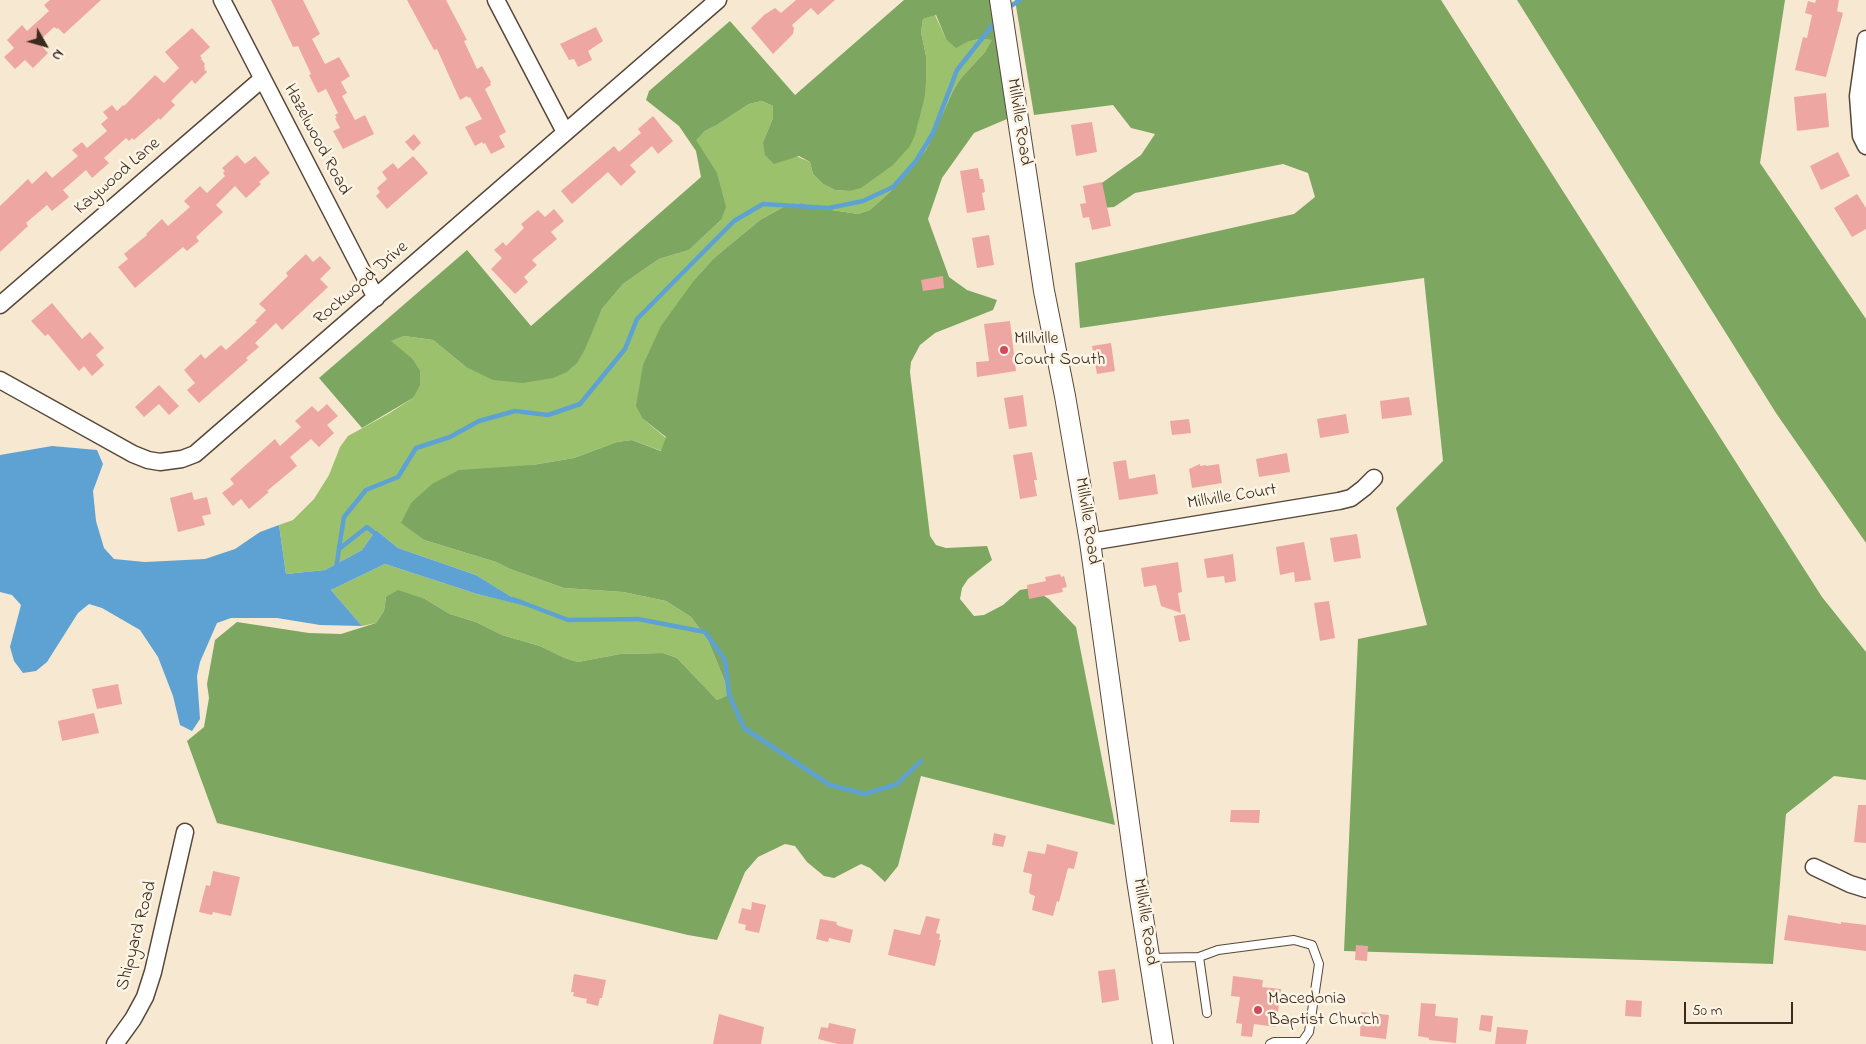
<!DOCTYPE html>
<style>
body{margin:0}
#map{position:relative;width:1866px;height:1044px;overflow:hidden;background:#f7e9d1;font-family:"Indie Flower",sans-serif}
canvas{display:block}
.north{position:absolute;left:20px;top:20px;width:50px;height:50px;-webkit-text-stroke:4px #fcf5e5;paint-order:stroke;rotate:128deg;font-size:14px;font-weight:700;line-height:20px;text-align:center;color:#3b2a1e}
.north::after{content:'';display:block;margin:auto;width:18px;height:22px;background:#3b2a1e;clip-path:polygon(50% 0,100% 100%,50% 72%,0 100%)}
.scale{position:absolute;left:1684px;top:1002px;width:109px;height:22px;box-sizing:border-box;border:2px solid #3b2a1e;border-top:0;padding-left:6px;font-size:15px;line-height:18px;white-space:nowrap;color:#3b2a1e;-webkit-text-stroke:4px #fcf5e5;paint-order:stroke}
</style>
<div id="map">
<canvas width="1866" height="1044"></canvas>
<div class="north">N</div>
<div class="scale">50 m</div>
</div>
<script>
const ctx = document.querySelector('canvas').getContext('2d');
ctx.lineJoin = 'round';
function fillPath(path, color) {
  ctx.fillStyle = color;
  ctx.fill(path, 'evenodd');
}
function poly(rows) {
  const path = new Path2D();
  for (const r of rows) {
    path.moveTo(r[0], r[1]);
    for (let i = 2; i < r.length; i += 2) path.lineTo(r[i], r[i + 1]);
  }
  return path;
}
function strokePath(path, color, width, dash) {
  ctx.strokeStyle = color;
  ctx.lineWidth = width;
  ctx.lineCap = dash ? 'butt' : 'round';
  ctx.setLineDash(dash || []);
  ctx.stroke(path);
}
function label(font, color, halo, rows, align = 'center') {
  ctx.font = font + ' "Indie Flower",sans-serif';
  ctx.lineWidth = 5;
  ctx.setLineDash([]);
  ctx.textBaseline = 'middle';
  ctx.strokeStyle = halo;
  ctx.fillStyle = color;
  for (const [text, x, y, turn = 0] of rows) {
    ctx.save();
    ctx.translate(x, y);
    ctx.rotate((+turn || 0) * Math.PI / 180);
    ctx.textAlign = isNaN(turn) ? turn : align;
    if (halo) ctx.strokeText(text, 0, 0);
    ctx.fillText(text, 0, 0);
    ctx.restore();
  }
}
const green = poly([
 [935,15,946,39,967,42,979,39,993,40,985,52,961,78,954,89,926,150,891,191,870,210,858,214,812,207,802,203,787,205,760,220,714,258,695,279,643,419,666,438,662,451,632,440,617,442,574,458,532,465,402,523,424,540,496,562,510,569,564,588,623,592,666,601,691,617,708,640,730,694,717,700,677,658,663,653,620,654,578,662,565,658,540,646,502,635,476,622,450,614,425,599,386,597,384,611,376,623,362,626,331,590,385,564,477,594,524,605,476,575,398,548,376,530,362,550,325,570,286,574,279,525,293,520,314,499,329,475,340,447,348,436,388,414,413,398,420,370,413,359,390,341,404,336,433,340,466,367,578,362,602,309,623,284,659,259,689,250,721,220,702,152,695,140,705,131,717,125,749,104,762,101,773,106,773,118,763,142,810,162,813,174,823,184,835,190,849,191,920,109,925,96,926,56,921,32,923,19]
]);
const forest = poly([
 [904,0,991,0,1007,119,974,133,942,178,928,219,949,277,967,290,997,300,993,310,935,333,920,345,911,362,910,372,930,536,936,545,946,548,987,546,992,560,968,579,962,588,960,599,974,616,984,615,1003,605,1020,590,1031,588,1049,599,1076,627,1115,825,921,776,898,866,885,882,870,868,861,864,834,878,824,876,807,862,795,846,785,844,758,857,745,872,717,940,688,935,217,823,187,741,204,727,209,698,207,684,215,640,237,622,309,633,341,634,376,623,384,611,386,597,398,590,425,599,450,614,476,622,502,635,540,646,565,658,578,662,620,654,663,653,677,658,717,700,730,694,708,640,691,617,666,601,623,592,564,588,510,569,496,562,424,540,401,523,411,503,432,484,459,470,532,465,574,458,617,442,632,440,661,451,666,437,643,419,636,406,643,365,661,326,695,279,714,258,760,220,787,205,802,203,812,207,858,214,870,210,891,191,926,150,954,89,961,78,985,52,992,40,979,39,967,42,956,48,946,39,936,15,923,19,921,32,926,56,926,82,925,96,915,135,910,146,893,165,861,188,849,191,835,190,823,184,813,174,810,162,799,156,774,164,765,155,763,142,773,118,773,106,762,101,749,104,717,125,705,131,696,140,717,173,726,207,721,220,689,250,659,259,623,284,602,309,585,349,578,362,567,372,553,378,523,383,493,380,466,367,433,340,404,336,391,341,413,359,420,370,420,385,413,398,362,428,319,378,467,250,531,326,701,177,696,151,679,126,646,100,649,91,730,21,795,95],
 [1015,0,1441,0,1822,597,1866,652,1866,780,1834,776,1786,814,1773,964,1344,951,1358,639,1427,625,1396,508,1443,461,1424,278,1080,328,1075,263,1294,214,1315,197,1308,173,1283,164,1135,193,1114,207,1090,209,1099,185,1141,155,1155,134,1131,128,1113,105,1034,115],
 [1517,0,1785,0,1760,163,1866,319,1866,543,1776,413]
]);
const water = poly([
 [52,446,97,450,103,464,93,491,96,521,104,548,114,559,145,562,205,559,235,549,260,532,279,525,286,574,325,570,362,550,376,530,398,548,476,575,526,606,477,594,385,564,331,590,362,626,320,625,277,618,231,618,217,623,200,662,197,676,200,719,192,731,180,725,173,696,158,657,140,630,102,608,89,604,78,613,47,662,36,671,23,673,14,661,10,647,21,605,12,595,0,592,0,455]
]);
const stream = poly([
 [1006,9,1020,0],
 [339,548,344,517,366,490,398,477,416,448,450,437,479,421,515,411,548,415,580,404,625,349,637,319,734,221,763,204,829,208,863,201,893,187,916,161,933,133,957,70,992,26],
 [336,569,339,549,367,527,378,536],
 [513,599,568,620,638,619,705,632,725,660,729,695,744,728,830,785,865,794,897,784,921,761]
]);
const building = poly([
 [50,0,101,0,64,34,58,28,57,29,54,27,38,42,48,53,33,68,25,60,15,69,4,57,14,48,7,40,22,25,27,31,49,11,44,5],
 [271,0,303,0,320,34,312,39,325,64,339,57,350,76,341,82,347,93,342,96,355,120,365,115,374,134,343,149,333,131,340,128,335,118,337,118,335,115,338,113,326,89,318,93,309,75,311,74,298,46,293,47],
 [407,0,446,0,467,40,464,41,477,69,482,66,491,82,490,83,491,85,485,89,506,132,499,136,505,147,491,154,485,143,483,144,482,142,475,146,465,127,482,119,470,97,468,98,467,96,460,100,437,49,434,50],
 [796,0,835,0,818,15,811,8,792,25,794,28,793,34,773,54,751,28,764,15,775,8,781,13],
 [1816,0,1839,0,1837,11,1843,13,1826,77,1795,70,1803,37,1807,38,1812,15,1805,13,1808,1,1815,3],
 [596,27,603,41,588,51,592,60,578,67,574,59,569,60,560,44],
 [192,28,210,47,200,56,202,58,201,59,205,64,204,66,205,68,204,69,207,72,195,84,192,80,171,101,175,105,160,120,159,118,134,140,132,138,129,141,126,138,104,158,109,163,92,178,86,170,63,190,69,197,52,211,47,205,26,223,28,226,0,252,0,206,28,179,32,184,46,171,52,178,78,156,72,150,82,142,87,148,107,131,101,124,108,118,103,112,112,105,117,111,123,105,124,106,155,75,164,83,179,68,165,52],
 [1826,93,1829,127,1797,131,1794,97],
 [653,116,673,141,658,154,652,146,630,165,636,172,621,186,608,172,572,204,561,191,614,146,619,152,641,133,638,129],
 [1092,122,1097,152,1076,156,1071,125],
 [414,134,421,143,413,151,405,142],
 [1838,152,1850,176,1821,190,1810,166],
 [237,155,245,164,255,156,270,173,259,182,261,184,246,198,235,186,216,205,223,212,196,237,199,241,187,251,183,247,135,288,118,267,128,259,124,254,147,235,146,234,162,219,168,226,190,207,184,201,200,186,207,193,225,176,223,173,225,171,222,168],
 [413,156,428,173,387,209,376,196,380,192,377,188,387,179,382,172,393,163,398,169],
 [978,168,980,179,983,179,985,192,982,193,985,210,967,213,960,171],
 [1102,182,1111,226,1092,230,1089,217,1083,218,1080,204,1086,203,1083,186],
 [1857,194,1866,208,1866,229,1852,237,1834,208],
 [554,209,564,221,551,232,557,239,532,260,537,265,524,277,528,282,515,294,491,269,502,258,494,250,503,242,506,246,524,228,521,224,538,210,545,217],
 [989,235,994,265,977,268,972,238],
 [306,254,313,262,320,256,331,268,320,279,328,287,282,330,276,323,255,343,259,347,246,358,248,360,199,403,187,390,195,383,184,370,201,354,205,359,221,345,226,350,257,322,255,321,266,310,259,304,288,276,286,273],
 [943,276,944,288,923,291,921,280],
 [52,303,82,339,90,332,104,348,96,355,104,365,92,376,84,366,79,371,48,334,45,336,31,321],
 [1010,321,1016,371,977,377,976,362,989,361,984,324],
 [1111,343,1115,371,1097,374,1092,346],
 [159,385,179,406,169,415,159,404,144,417,135,407],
 [1023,395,1027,426,1009,429,1004,398],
 [1409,397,1412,415,1382,419,1380,401],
 [327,404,338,416,327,425,334,433,319,447,311,439,290,457,297,466,267,491,269,492,249,509,241,499,233,506,222,493,234,484,230,479,275,439,280,446,301,427,295,421,312,406,318,412],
 [1346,414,1349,433,1320,438,1317,419],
 [1189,419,1191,433,1172,435,1170,421],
 [1032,452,1037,480,1034,480,1037,496,1020,499,1013,455],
 [1287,453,1290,472,1259,477,1256,459],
 [1126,460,1129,479,1155,474,1158,494,1119,500,1113,462],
 [1200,464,1200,466,1206,465,1206,466,1219,464,1222,483,1192,488,1189,469],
 [192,492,194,500,207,497,211,514,202,516,205,525,178,532,170,498],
 [1357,534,1361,558,1334,562,1330,538],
 [1304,542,1311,580,1295,582,1294,572,1280,575,1276,547],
 [1233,554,1236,581,1225,583,1224,576,1207,578,1204,559],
 [1178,562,1182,592,1178,593,1181,613,1161,606,1156,585,1144,587,1141,568],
 [1060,574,1061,577,1064,576,1067,587,1062,588,1063,592,1029,599,1027,585,1046,581,1045,577],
 [1329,601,1335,638,1320,641,1314,603],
 [1185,614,1190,640,1179,642,1174,616],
 [118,684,122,704,97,709,92,689],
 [94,713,99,733,62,741,58,721],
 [1858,805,1866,805,1866,843,1854,842],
 [1231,810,1260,810,1259,823,1230,822],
 [994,833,1006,836,1003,847,992,845],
 [1047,844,1078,852,1074,869,1068,868,1059,902,1057,901,1053,916,1032,910,1035,896,1030,894,1029,892,1032,874,1023,872,1028,851,1045,854],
 [213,871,240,877,231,916,213,912,212,915,199,912,206,885,210,886],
 [752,902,766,905,759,933,745,930,746,925,738,923,742,908,751,910],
 [1788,915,1841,924,1841,922,1866,925,1866,951,1784,940],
 [926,916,940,919,936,933,940,934,939,940,941,940,935,966,888,955,894,929,920,935],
 [820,919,837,922,836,924,839,926,853,930,850,943,829,938,828,942,816,939],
 [1356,945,1368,946,1367,961,1355,960],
 [1115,969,1119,1000,1102,1003,1098,971],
 [574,974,606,980,602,998,600,998,598,1006,586,1003,587,999,573,996,574,992,571,992],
 [1233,976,1263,980,1262,987,1281,989,1276,1027,1254,1024,1252,1037,1241,1036,1242,1024,1236,1023,1240,997,1231,996],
 [1626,1000,1642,1001,1641,1017,1625,1016],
 [1421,1003,1436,1004,1435,1016,1458,1018,1456,1043,1429,1040,1429,1038,1418,1036],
 [1361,1012,1389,1015,1386,1039,1360,1036],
 [719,1014,764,1027,761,1044,713,1044],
 [1481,1015,1493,1016,1491,1032,1479,1030],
 [829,1023,856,1029,853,1044,838,1044,818,1039,821,1027,828,1028],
 [1497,1027,1528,1030,1526,1044,1495,1044]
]);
const service = poly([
 [1151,958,1199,957],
 [1207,1013,1199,957,1218,950,1294,940,1312,945,1319,964,1309,1032,1302,1042,1274,1042,1270,1044]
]);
const minor = poly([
 [222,0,376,298],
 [496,0,565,132],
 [1866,39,1858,96,1861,136,1866,146],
 [0,305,262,79],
 [0,380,133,454,148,460,160,462,182,459,195,454,718,0],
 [1090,542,1339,501,1351,498,1364,488,1374,478],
 [1814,867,1850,884,1866,889],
 [115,1044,133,1019,145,997,153,972,185,832]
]);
const tertiary = poly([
 [1000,0,1044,291,1065,396,1090,542,1137,880,1163,1044]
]);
const markers = [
 [1004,350,5,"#d1495b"],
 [1258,1010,5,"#d1495b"]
];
const streetNames = [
 ["Millville Road",1018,122,81],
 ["Hazelwood Road",316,140,62],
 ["Kaywood Lane",118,177,-41],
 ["Rockwood Drive",362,284,-41],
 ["Millville Court",1232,498,-9],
 ["Millville Road",1086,521,81],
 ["Millville Road",1144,922,81],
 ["Shipyard Road",138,936,-75]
];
const poiNames = [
 ["Millville",1014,340],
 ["Court South",1014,361],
 ["Macedonia",1268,1000],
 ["Baptist Church",1268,1021]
];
fillPath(green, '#9cc16c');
fillPath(forest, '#7da760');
fillPath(water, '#5ea2d3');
strokePath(stream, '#5ea2d3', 4.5);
fillPath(building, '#eda6a1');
strokePath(service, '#574739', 10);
strokePath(minor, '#574739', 19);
strokePath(tertiary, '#574739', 22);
strokePath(service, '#fff', 8);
strokePath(minor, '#fff', 16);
strokePath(tertiary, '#fff', 20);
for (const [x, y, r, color] of markers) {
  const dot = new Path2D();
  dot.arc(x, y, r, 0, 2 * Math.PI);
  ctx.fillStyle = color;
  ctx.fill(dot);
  strokePath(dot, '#fcf5e5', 2);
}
label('18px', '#3b2a1e', '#fcf5e5', streetNames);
label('18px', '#3b2a1e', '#fcf5e5', poiNames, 'left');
</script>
